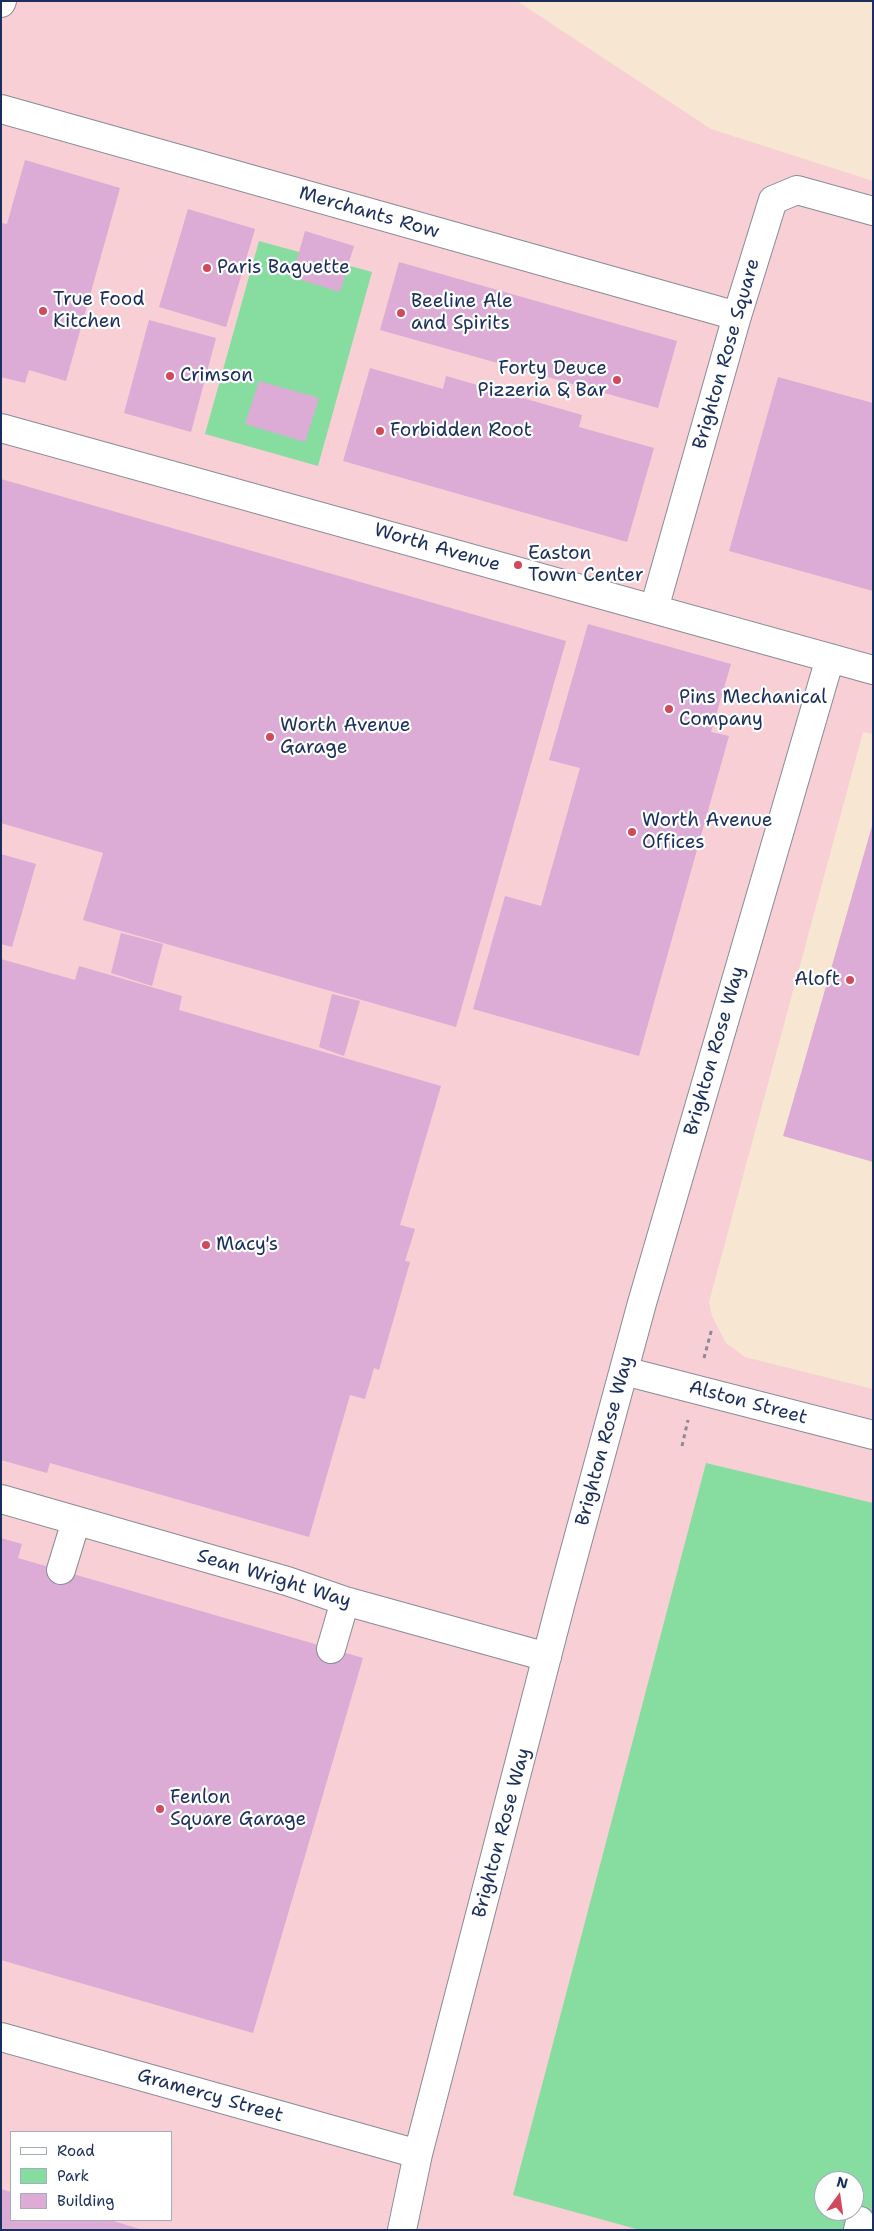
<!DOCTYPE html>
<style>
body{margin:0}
#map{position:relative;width:874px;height:2231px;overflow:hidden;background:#f7e7d2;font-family:"Shantell Sans",sans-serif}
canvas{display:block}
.frame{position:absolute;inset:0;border:2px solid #1b2f5e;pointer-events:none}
.legend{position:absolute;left:10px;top:2131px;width:162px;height:90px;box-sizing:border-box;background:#fff;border:1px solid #a4acbf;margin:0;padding:6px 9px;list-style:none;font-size:15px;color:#1b2f5e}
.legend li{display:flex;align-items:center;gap:10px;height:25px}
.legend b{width:25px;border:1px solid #a4acbf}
.north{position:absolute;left:814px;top:2171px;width:50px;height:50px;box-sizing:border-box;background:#fff;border:1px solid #a4acbf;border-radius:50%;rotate:14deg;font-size:14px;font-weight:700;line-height:20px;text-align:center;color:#1b2f5e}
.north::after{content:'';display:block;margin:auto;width:18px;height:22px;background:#d1495b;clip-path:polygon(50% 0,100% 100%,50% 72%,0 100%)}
</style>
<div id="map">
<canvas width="874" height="2231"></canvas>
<div class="frame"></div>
<ul class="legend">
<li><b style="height:6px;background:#fff"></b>Road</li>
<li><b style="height:14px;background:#87dda0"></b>Park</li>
<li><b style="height:14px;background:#dcabd6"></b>Building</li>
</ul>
<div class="north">N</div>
</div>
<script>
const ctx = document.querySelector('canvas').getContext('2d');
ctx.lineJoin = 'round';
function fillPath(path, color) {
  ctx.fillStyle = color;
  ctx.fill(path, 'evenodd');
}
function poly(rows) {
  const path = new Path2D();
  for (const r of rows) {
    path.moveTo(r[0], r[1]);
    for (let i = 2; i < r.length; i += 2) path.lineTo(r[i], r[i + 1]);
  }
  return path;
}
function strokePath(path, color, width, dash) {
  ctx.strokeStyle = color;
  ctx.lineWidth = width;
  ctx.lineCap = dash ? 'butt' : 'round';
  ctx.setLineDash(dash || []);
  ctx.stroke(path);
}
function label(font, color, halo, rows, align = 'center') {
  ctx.font = font + ' "Shantell Sans",sans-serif';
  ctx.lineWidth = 4.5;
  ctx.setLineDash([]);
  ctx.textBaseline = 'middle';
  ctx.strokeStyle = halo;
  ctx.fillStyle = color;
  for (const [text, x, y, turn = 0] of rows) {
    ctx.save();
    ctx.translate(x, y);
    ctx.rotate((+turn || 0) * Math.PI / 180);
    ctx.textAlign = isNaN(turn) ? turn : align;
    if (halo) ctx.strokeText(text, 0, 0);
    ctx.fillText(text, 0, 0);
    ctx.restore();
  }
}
const built = poly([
 [1,1,517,1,711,129,873,181,873,734,863,732,709,1302,712,1316,726,1343,745,1357,873,1389,873,2230,1,2230],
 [11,2132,171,2132,171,2220,11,2220],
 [824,2181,854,2181,854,2211,824,2211]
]);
const green = poly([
 [259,241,372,272,318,466,205,434],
 [706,1463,873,1503,873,2230,640,2230,513,2195],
 [824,2181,854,2181,854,2211,824,2211]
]);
const building = poly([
 [25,160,120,188,66,381,29,370,25,383,1,377,1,223,7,224],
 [188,209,255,229,226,327,159,307],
 [305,231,354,246,340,292,292,277],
 [399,262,677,341,658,408,380,330],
 [149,320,216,338,191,432,124,413],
 [370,368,443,389,446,376,582,415,579,427,654,448,627,542,343,461],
 [778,377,873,403,873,591,729,551],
 [259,381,319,398,305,442,245,424],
 [1,479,566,641,456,1027,83,920,103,853,1,823],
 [588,624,731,664,711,732,729,736,639,1056,473,1009,505,896,541,906,580,768,549,760],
 [872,826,873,826,873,1162,783,1136],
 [1,854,36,864,12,947,1,944],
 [121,933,163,944,152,986,111,973],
 [1,959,75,980,79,966,182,996,179,1010,441,1086,400,1225,415,1229,405,1261,410,1262,379,1370,374,1368,365,1399,350,1395,309,1537,50,1463,47,1473,1,1460],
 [332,994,360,1001,344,1056,319,1047],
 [1,1538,22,1544,18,1558,363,1658,253,2033,1,1960],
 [1,2189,11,2192,11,2220,110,2220,143,2230,1,2230]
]);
const path = poly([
 [704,1358,712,1328],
 [682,1446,688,1420]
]);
const minor = poly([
 [1,3,2,1],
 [1,109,737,316],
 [1,428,873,670],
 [654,609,737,316,773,200,797,190,873,211],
 [624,1371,873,1435],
 [1,1499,287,1581,345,1601,547,1657],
 [61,1570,76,1521],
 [331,1649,345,1601],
 [1,2037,418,2154],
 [402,2230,418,2154,561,1602,642,1303,830,658],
 [858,2230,860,2221]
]);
const markers = [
 [207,268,5,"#d1495b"],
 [43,311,5,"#d1495b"],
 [401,313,5,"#d1495b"],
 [170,376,5,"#d1495b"],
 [617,380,5,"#d1495b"],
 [380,431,5,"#d1495b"],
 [518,565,5,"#d1495b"],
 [669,709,5,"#d1495b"],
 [270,737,5,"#d1495b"],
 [632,832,5,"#d1495b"],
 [850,980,5,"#d1495b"],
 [206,1245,5,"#d1495b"],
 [160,1809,5,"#d1495b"]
];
const streetNames = [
 ["Merchants Row",369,213,16],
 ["Brighton Rose Square",727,354,-74],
 ["Worth Avenue",437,548,16],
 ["Brighton Rose Way",715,1051,-74],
 ["Alston Street",748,1403,15],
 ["Brighton Rose Way",605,1441,-75],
 ["Sean Wright Way",274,1579,17],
 ["Brighton Rose Way",502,1833,-75],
 ["Gramercy Street",210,2096,16]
];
const poiNames = [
 ["Paris Baguette",217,268],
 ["True Food",53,300],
 ["Kitchen",53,322],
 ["Beeline Ale",411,302],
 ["and Spirits",411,324],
 ["Forty Deuce",607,369,"right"],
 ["Pizzeria & Bar",607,391,"right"],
 ["Crimson",180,376],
 ["Forbidden Root",390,431],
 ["Easton",528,554],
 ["Town Center",528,576],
 ["Pins Mechanical",679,698],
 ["Company",679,720],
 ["Worth Avenue",280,726],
 ["Garage",280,748],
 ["Worth Avenue",642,821],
 ["Offices",642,843],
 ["Aloft",840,980,"right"],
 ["Macy's",216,1245],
 ["Fenlon",170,1798],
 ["Square Garage",170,1820]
];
fillPath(built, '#f7cfd4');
fillPath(green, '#87dda0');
fillPath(building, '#dcabd6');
strokePath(minor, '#898b98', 30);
strokePath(path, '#898b98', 3, [4, 4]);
strokePath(minor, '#fff', 28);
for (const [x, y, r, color] of markers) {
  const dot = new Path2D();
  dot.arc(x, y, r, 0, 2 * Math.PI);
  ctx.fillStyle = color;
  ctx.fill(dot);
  strokePath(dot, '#fff', 2);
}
label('19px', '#1b2f5e', '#fff', streetNames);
label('19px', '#1b2f5e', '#fff', poiNames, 'left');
</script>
